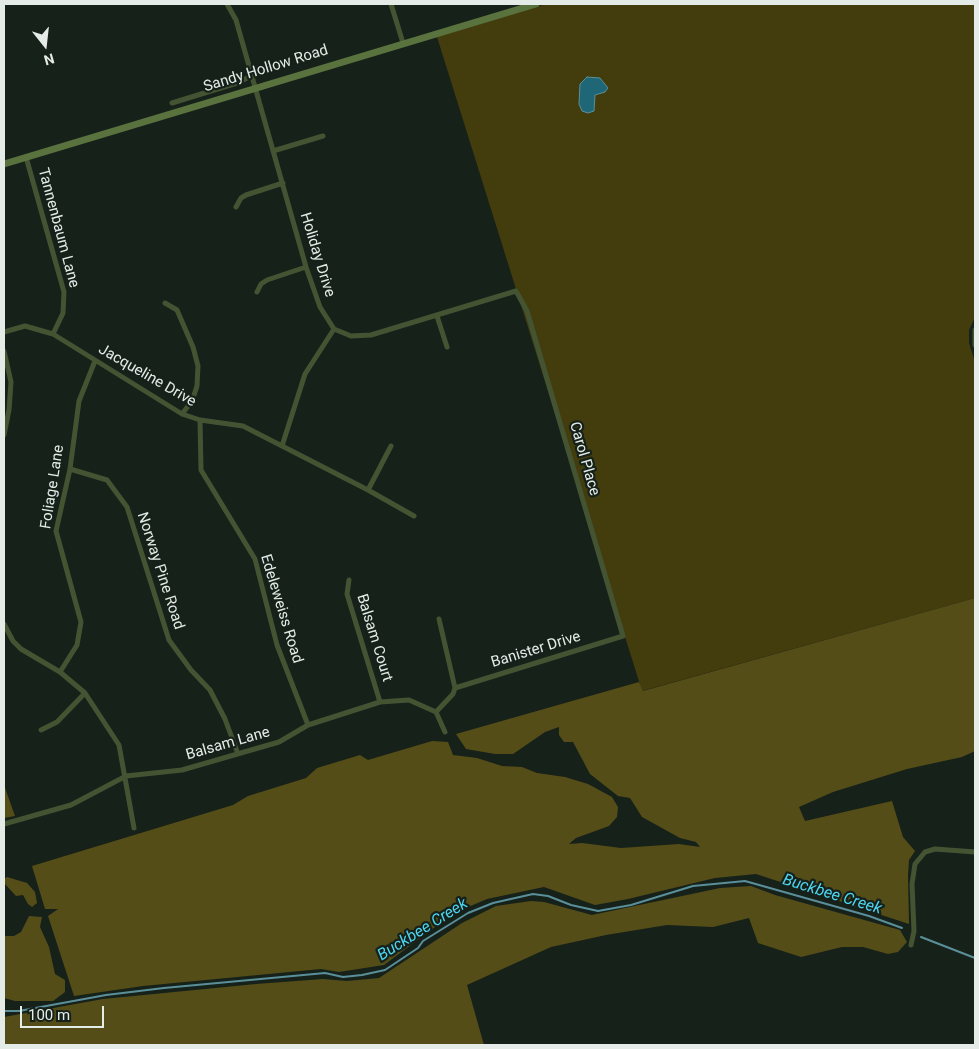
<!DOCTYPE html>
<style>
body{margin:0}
#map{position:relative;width:979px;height:1049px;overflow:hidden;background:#16211a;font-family:Roboto,sans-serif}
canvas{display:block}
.frame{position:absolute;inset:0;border:5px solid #e5ece8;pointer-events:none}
.north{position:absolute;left:20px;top:20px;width:50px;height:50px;-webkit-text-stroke:4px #16211a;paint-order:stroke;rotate:164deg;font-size:14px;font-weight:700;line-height:20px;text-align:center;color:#e5ece8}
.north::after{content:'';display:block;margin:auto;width:18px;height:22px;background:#e5ece8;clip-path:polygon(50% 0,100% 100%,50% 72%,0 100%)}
.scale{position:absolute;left:20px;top:1006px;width:84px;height:22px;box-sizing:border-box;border:2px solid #e5ece8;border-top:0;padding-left:6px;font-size:15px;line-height:18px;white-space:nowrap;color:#e5ece8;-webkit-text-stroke:4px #16211a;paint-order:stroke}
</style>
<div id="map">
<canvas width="979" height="1049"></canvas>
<div class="frame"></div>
<div class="north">N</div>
<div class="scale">100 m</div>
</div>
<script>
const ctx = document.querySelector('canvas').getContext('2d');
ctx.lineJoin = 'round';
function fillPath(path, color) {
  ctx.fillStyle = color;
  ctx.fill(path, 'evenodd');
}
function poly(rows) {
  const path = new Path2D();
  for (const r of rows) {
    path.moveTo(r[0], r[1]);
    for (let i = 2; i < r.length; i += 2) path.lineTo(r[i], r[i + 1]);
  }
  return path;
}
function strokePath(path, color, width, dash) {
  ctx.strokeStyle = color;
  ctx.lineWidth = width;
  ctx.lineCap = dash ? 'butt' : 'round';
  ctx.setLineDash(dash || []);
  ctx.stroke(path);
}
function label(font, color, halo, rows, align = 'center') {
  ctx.font = font + ' Roboto,sans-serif';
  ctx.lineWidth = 4.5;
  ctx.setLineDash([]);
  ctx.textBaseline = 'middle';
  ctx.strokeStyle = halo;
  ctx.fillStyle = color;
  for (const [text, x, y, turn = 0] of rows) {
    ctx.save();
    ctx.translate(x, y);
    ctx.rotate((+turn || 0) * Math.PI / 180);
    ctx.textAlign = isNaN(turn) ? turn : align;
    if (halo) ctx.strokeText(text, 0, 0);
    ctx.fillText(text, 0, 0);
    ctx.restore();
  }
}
const green = poly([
 [546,4,975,4,975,317,969,330,969,343,975,362,975,598,642,691,437,37]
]);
const forest = poly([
 [975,598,975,751,962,757,907,769,833,792,799,807,805,821,892,801,903,837,915,851,909,860,908,875,909,924,756,874,715,878,628,899,595,905,544,887,487,899,454,913,384,965,339,972,321,969,143,986,74,996,48,916,58,909,45,909,32,866,233,805,248,796,306,778,317,768,360,755,368,760,432,741,448,742,453,755,477,758,502,766,522,767,537,773,565,777,588,784,612,797,618,807,617,817,609,826,576,838,569,844,582,843,621,848,679,844,700,847,696,842,680,838,642,817,630,798,618,796,590,774,573,742,564,742,559,735,559,727,545,732,513,754,495,754,466,749,456,734,639,682,643,691],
 [4,785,15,816,4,818],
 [7,877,27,883,35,892,37,903,32,907,28,904,23,895,16,896,4,883,4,879],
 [751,886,775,895,900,930,907,942,898,952,888,954,863,947,842,947,801,957,758,943,749,918,713,927,667,925,606,935,551,947,467,985,484,1045,4,1045,4,1017,103,999,256,984,323,979,347,981,379,978,462,923,496,906,531,901,544,902,592,915,720,888],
 [29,916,42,917,40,927,49,947,55,974,65,980,65,992,53,1001,15,1001,4,998,4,936,14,936,21,932]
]);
const water = poly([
 [587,77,600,78,608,88,605,92,595,95,594,111,588,113,582,111,579,104,580,84,587,77]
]);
const stream = poly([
 [921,937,975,958],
 [4,1011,19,1011,106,995,164,988,325,973,343,977,362,975,385,970,418,948,423,941,468,913,493,903,533,894,548,896,571,905,598,911,631,905,693,886,745,881,869,916,902,928]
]);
const street = poly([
 [227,4,236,20,306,267,320,307,334,329,351,336,371,335,516,291,527,311,623,636,455,688],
 [391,4,403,43],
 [172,103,237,83,251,76],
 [273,151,323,136],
 [26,157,64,292,63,313,53,334],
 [236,207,241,198,246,195,283,183],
 [257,292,261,284,267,280,306,267],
 [165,303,177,310,193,347,198,366,197,386,192,401,182,414],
 [437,316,447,347],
 [975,330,975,345],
 [4,332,25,326,53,334,182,414,200,420,243,426,368,490,414,516],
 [4,351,11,382,9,410,4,435],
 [200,420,201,470,255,559,277,645,308,725],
 [282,446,305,374,334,329],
 [70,469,107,480,127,507,169,640,191,670,210,690,225,719,238,754],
 [368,490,391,446],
 [349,580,347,594,380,702],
 [4,624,13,641,21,649,60,672,85,693,119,745,134,828],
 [60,672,77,645,81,622,56,531,70,469,79,401,95,361],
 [436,712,453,694,455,688,439,619],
 [41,730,57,722,85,693],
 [4,824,71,805,126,776,182,770,279,742,308,725,380,702,409,700,436,712,445,732],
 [911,945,914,931,912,884,915,864,925,852,935,849,975,852]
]);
const secondary = poly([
 [4,164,536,4]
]);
const streetNames = [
 ["Sandy Hollow Road",266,69,-17],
 ["Tannenbaum Lane",58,228,75],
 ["Holiday Drive",317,255,73],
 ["Jacqueline Drive",147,376,30],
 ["Carol Place",584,459,74],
 ["Foliage Lane",53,487,-81],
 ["Norway Pine Road",160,571,72],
 ["Edeleweiss Road",281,609,73],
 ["Balsam Court",374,638,73],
 ["Banister Drive",536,650,-17],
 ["Balsam Lane",228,744,-16]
];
const waterNames = [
 ["Buckbee Creek",832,895,17],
 ["Buckbee Creek",423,930,-32]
];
fillPath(green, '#433c0d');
fillPath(forest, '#554d17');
fillPath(water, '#1f6777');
strokePath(water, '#5a8f99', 1);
strokePath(stream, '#5a8f99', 2);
strokePath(street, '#445433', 5);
strokePath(secondary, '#5a723d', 7);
label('15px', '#e5ece8', '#16211a', streetNames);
label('italic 16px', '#4dd5f2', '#16211a', waterNames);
</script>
